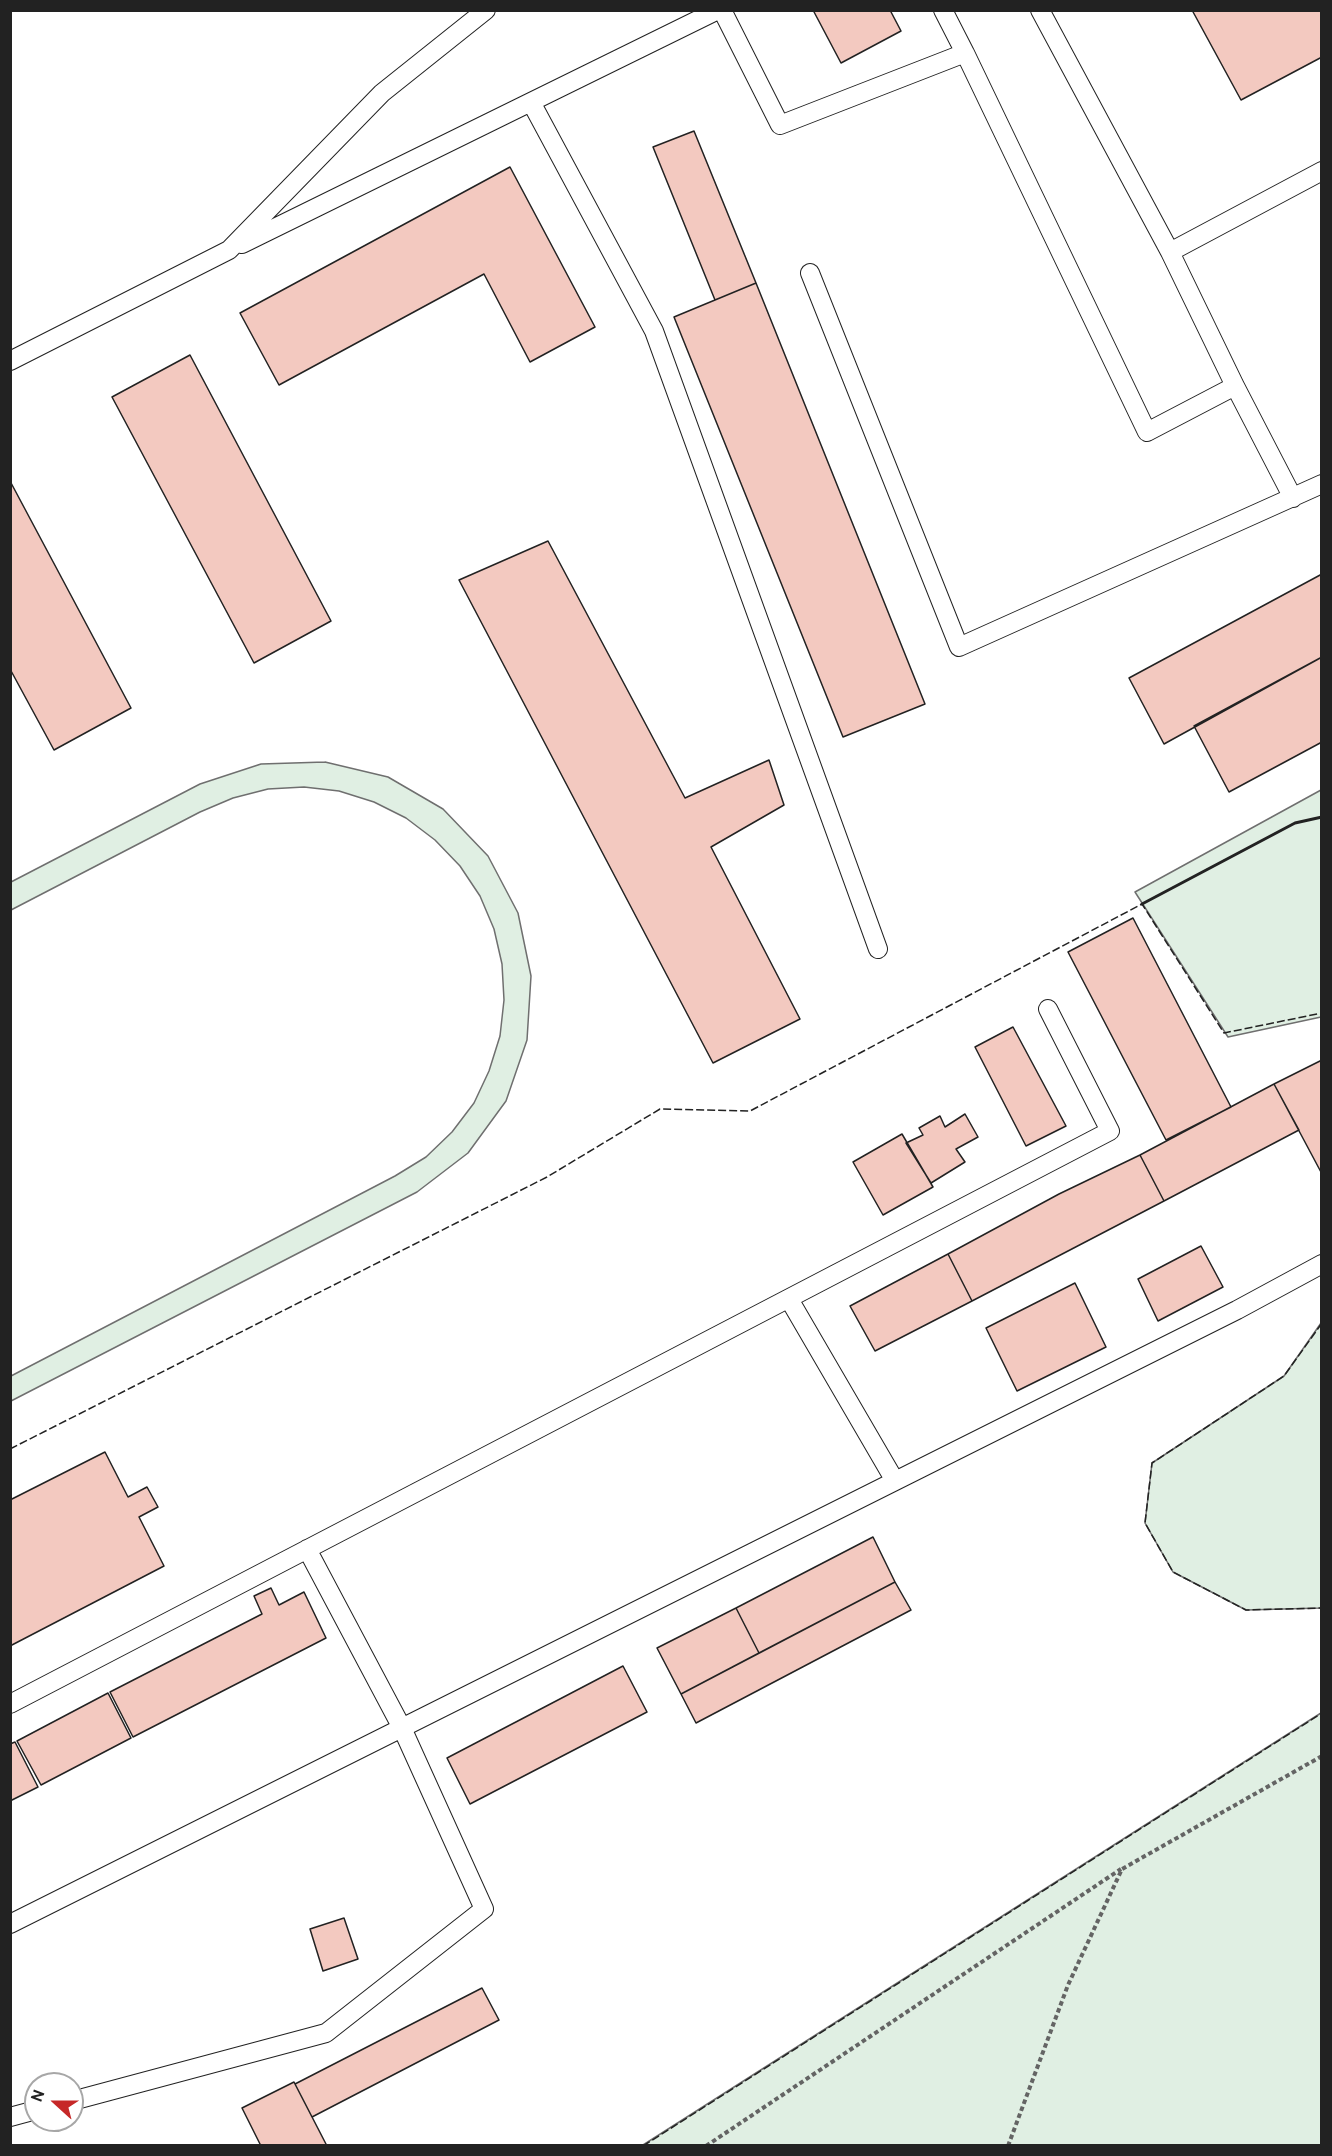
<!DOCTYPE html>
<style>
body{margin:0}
#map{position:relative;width:1332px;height:2156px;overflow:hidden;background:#fff;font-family:Overpass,sans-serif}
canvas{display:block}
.frame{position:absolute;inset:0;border:12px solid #222;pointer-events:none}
.north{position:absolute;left:24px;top:2072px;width:60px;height:60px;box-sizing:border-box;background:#fff;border:2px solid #a7a7a7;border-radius:50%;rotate:291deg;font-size:16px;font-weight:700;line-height:24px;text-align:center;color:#222}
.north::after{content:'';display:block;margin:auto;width:21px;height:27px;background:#c62828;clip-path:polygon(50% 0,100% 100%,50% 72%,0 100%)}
</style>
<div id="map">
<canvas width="1332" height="2156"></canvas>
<div class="frame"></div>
<div class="north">N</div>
</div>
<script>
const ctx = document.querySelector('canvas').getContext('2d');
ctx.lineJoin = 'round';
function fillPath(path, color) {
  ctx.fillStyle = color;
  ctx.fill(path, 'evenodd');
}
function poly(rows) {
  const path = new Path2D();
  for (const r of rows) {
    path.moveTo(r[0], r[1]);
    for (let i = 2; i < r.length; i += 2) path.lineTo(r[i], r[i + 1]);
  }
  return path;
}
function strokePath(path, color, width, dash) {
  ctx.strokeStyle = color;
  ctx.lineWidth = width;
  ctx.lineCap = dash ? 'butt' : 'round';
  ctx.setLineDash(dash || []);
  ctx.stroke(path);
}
const green = poly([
 [325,762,388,777,443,809,488,856,518,913,531,976,527,1040,506,1101,468,1153,417,1192,11,1401,11,1376,395,1176,426,1157,452,1132,474,1103,489,1071,500,1036,504,1000,502,964,494,929,480,896,460,866,435,840,406,818,374,802,339,791,304,787,268,789,233,798,200,812,11,910,11,882,200,784,261,764,325,762],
 [1321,790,1321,1017,1228,1037,1135,892,1321,790],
 [1321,1323,1321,1608,1246,1610,1173,1572,1145,1523,1152,1463,1284,1376,1321,1323],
 [1321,1713,1321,2145,643,2145,1321,1713]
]);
const building = poly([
 [813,10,890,10,901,31,841,63,813,10],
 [1192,10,1322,10,1322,57,1241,100,1192,10],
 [694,131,756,283,715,300,653,147,694,131],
 [510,167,595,327,530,362,484,274,279,385,240,313,510,167],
 [756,283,925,704,843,737,674,317,756,283],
 [190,355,331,621,254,663,112,397,190,355],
 [10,481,131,708,54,750,10,669,10,481],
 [548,541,685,798,769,760,784,805,711,847,800,1019,713,1063,459,580,548,541],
 [1322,574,1322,657,1164,744,1129,678,1322,574],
 [1322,657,1322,742,1229,792,1194,726,1322,657],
 [1133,918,1231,1107,1166,1140,1068,952,1133,918],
 [1013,1027,1066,1126,1026,1146,975,1047,1013,1027],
 [1322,1060,1322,1174,1274,1084,1322,1060],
 [1274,1084,1299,1130,1164,1201,1140,1155,1274,1084],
 [965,1114,978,1137,956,1149,965,1162,931,1183,906,1143,923,1135,919,1128,940,1116,945,1127,965,1114],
 [902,1134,933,1187,883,1215,853,1162,902,1134],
 [1140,1155,1164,1201,972,1301,948,1254,1059,1194,1140,1155],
 [1201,1246,1223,1287,1158,1321,1138,1279,1201,1246],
 [948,1254,972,1301,875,1351,850,1306,948,1254],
 [1075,1283,1106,1347,1017,1391,986,1328,1075,1283],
 [105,1452,128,1497,147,1487,158,1507,139,1517,164,1566,10,1646,10,1500,105,1452],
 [873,1537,895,1582,759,1653,736,1608,873,1537],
 [895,1582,911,1610,696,1723,681,1694,895,1582],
 [271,1588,279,1605,304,1592,326,1638,133,1737,110,1692,262,1614,254,1596,271,1588],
 [736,1608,759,1653,681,1694,657,1648,736,1608],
 [623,1666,647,1712,470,1804,447,1758,623,1666],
 [108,1693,131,1738,41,1785,17,1741,108,1693],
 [15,1742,38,1787,10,1801,10,1744,15,1742],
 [344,1918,358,1959,323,1971,310,1929,344,1918],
 [482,1988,499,2020,312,2117,295,2084,482,1988],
 [294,2082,327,2146,261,2146,242,2108,294,2082]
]);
const path = poly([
 [706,2146,1121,1869],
 [1008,2146,1068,1985,1122,1869,1322,1756]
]);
const service = poly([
 [722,10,780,125,965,53,943,10],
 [1040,10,1170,252],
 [965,53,1147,432,1235,386,1293,498],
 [531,102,654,331,878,949],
 [242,244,718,10],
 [810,273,959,647,1322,484],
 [10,361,229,250,382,93,486,10],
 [1235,386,1170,252,1322,171],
 [789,1299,895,1481],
 [10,1704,1110,1131,1048,1009],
 [10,1924,1237,1310,1322,1264],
 [72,2101,326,2033,484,1909,402,1728,307,1549],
 [10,2117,36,2110]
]);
const fence = poly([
 [1322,1323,1284,1376,1152,1463,1145,1523,1173,1572,1246,1610,1322,1608],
 [10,1449,547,1177,660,1109,750,1111,1142,904,1224,1033,1322,1013],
 [643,2146,1322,1713]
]);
const wall = poly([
 [1142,904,1295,823,1322,817]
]);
fillPath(green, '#e0efe3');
strokePath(green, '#6f6f6f', 1.5);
fillPath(building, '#f3c9c0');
strokePath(building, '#222', 1.5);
strokePath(service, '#222', 20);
strokePath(path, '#646464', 4, [4.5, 3]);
strokePath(service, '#fff', 18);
strokePath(fence, '#222', 1.5, [8, 3]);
strokePath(wall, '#222', 3);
</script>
